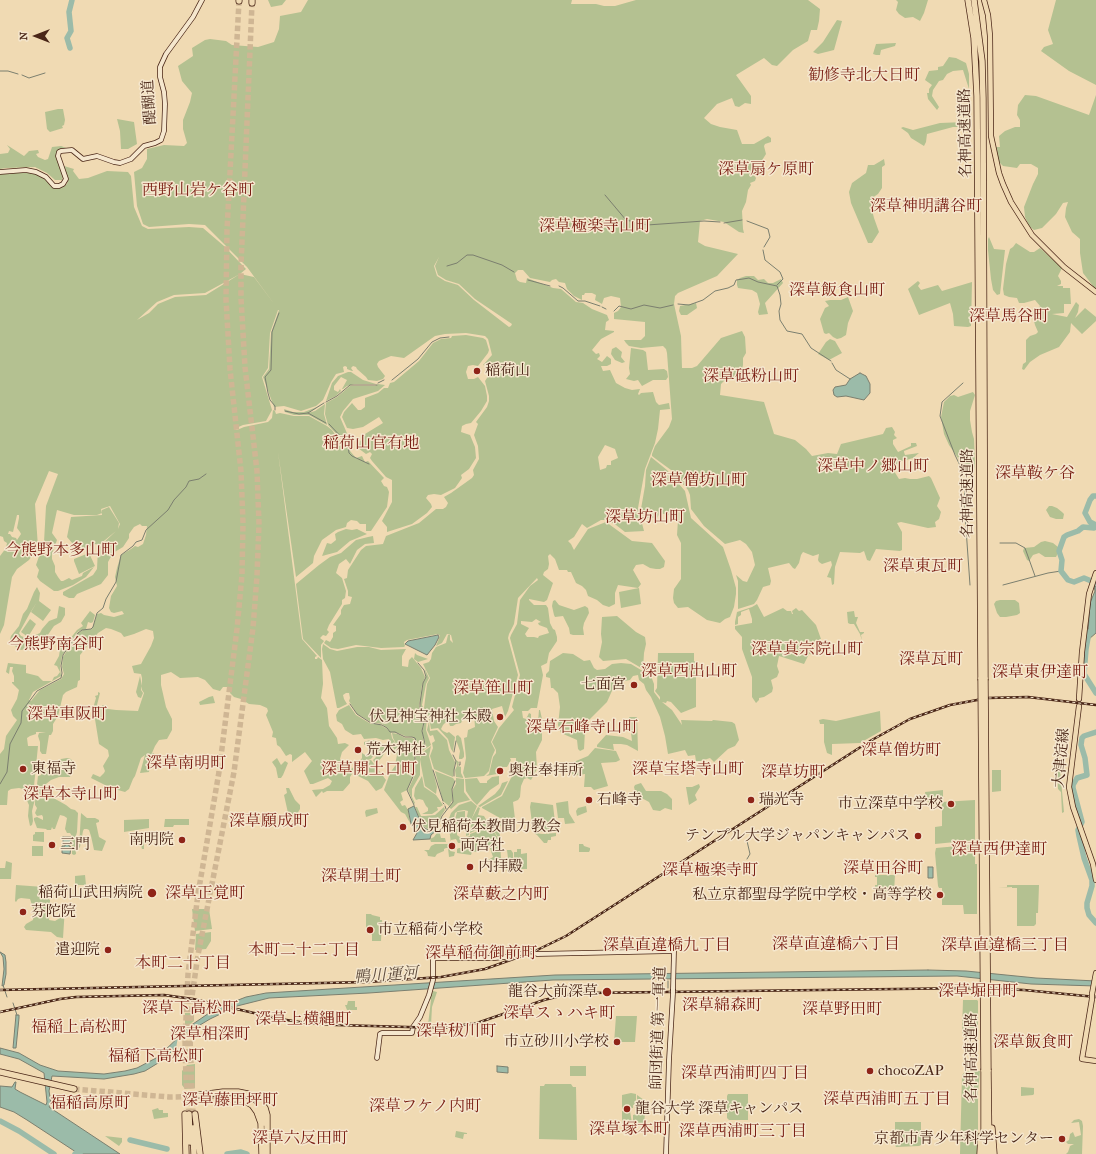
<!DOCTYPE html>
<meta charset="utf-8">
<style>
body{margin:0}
#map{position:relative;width:1096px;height:1154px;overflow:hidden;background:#f0dab3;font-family:"IM FELL French Canon",serif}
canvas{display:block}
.north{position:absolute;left:16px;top:16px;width:40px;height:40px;-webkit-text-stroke:3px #f5e7ce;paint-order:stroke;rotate:270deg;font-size:11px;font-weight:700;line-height:16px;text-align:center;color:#4a2617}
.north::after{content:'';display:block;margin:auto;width:14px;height:18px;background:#4a2617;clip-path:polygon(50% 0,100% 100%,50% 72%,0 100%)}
</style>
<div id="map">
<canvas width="1096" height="1154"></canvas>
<div class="north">N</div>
</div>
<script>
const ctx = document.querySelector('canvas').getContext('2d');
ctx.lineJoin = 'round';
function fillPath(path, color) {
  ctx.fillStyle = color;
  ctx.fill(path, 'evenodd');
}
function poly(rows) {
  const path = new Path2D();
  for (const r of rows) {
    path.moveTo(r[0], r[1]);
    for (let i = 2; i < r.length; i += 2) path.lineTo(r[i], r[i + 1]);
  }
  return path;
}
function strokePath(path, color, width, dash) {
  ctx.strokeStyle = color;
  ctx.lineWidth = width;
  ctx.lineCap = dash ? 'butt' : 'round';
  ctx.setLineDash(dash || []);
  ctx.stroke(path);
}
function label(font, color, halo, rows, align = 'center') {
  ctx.font = font + ' "IM FELL French Canon","Noto Serif JP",serif';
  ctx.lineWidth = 3;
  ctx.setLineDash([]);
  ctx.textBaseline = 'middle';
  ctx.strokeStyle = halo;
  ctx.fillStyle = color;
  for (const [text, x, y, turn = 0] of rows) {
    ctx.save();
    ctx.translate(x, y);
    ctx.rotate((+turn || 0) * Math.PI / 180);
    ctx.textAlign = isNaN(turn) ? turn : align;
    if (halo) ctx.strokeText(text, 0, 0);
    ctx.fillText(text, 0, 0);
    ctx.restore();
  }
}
const green = poly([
 [268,0,286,0,282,5,271,7],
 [308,0,572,0,571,4,596,4,604,6,615,6,636,0,808,0,820,9,819,21,817,30,811,30,808,41,793,50,777,66,772,65,764,58,736,75,751,96,751,104,745,103,739,107,735,106,732,98,717,104,704,118,711,124,720,127,737,130,742,144,754,144,768,136,771,138,771,142,765,144,764,146,766,154,761,162,755,161,753,164,753,168,757,168,758,170,758,172,755,170,753,171,753,174,756,178,755,181,750,183,751,185,748,190,746,202,742,211,743,229,744,233,739,232,724,222,707,219,700,221,698,242,705,246,738,254,717,276,678,293,675,296,674,304,681,336,682,368,692,368,697,366,721,338,742,331,745,337,746,353,743,358,743,365,740,378,729,378,724,381,721,384,720,395,764,402,774,434,795,440,806,449,812,456,828,453,837,454,841,444,883,434,886,428,892,427,895,432,894,435,897,438,893,440,893,444,898,452,911,446,911,443,916,443,917,446,904,451,904,452,905,455,919,453,913,458,899,462,894,467,890,468,890,470,894,471,899,479,905,478,910,479,917,479,929,476,931,478,940,498,937,506,941,512,939,519,935,522,936,527,928,528,901,522,897,523,902,532,902,550,900,551,876,549,870,561,867,560,864,551,860,553,840,552,835,567,834,584,832,585,831,578,827,577,832,565,831,561,822,564,819,562,818,560,819,554,813,556,803,552,801,555,799,563,795,569,793,568,789,563,768,568,771,581,770,585,763,587,757,600,754,604,738,609,738,581,736,575,743,581,747,582,755,565,752,552,746,544,740,540,725,544,704,526,691,509,690,495,688,490,671,470,660,462,652,456,652,454,655,446,669,427,672,419,667,353,666,349,663,346,641,348,629,346,626,343,624,340,641,340,645,336,645,322,614,319,614,313,618,311,621,307,620,298,611,296,604,298,602,304,595,300,596,295,592,293,585,293,584,295,582,295,582,300,574,296,567,289,565,283,559,282,556,279,552,280,550,282,530,278,523,270,518,270,515,273,517,280,520,282,526,283,527,278,553,288,561,289,576,302,583,303,592,309,607,315,609,320,606,322,605,330,614,331,614,332,601,339,592,350,596,354,599,353,600,356,597,359,602,362,607,356,611,359,611,364,607,366,601,366,603,371,610,370,616,383,625,388,632,390,640,389,638,394,639,395,641,393,653,392,656,402,659,405,669,403,670,409,660,410,658,429,655,443,645,469,638,508,644,531,625,532,616,525,607,520,601,520,587,528,582,524,574,537,568,541,571,544,574,550,588,529,606,522,632,541,652,543,665,561,664,567,660,569,656,569,650,568,643,564,636,565,633,570,641,584,638,588,618,585,615,593,615,604,609,607,603,605,597,600,588,596,586,590,582,586,576,583,571,572,568,572,567,570,559,570,555,559,550,554,548,556,549,564,548,569,544,572,543,575,553,583,547,600,544,602,529,599,529,600,534,605,546,605,548,608,550,623,553,629,555,630,557,637,557,641,549,653,547,663,541,666,543,675,537,708,531,708,528,711,522,711,523,718,526,719,529,713,531,714,531,721,538,722,539,710,540,710,542,719,542,740,536,752,537,769,531,780,527,778,524,779,521,786,520,797,518,800,513,802,515,819,500,818,482,808,482,807,502,796,511,778,513,776,513,771,516,763,516,758,510,758,511,760,507,767,497,767,497,774,486,776,489,774,493,757,496,753,496,750,492,742,499,728,514,710,512,707,520,675,510,638,511,635,517,624,520,600,530,586,538,580,537,578,518,598,514,624,509,634,508,638,518,675,508,711,505,717,502,706,492,709,494,721,498,727,491,742,495,750,492,757,489,771,484,776,465,778,463,773,466,758,464,738,467,737,468,730,475,727,474,714,467,709,461,723,456,724,453,726,450,726,449,723,445,723,443,725,441,729,443,731,447,733,449,732,455,737,453,752,451,749,448,739,438,728,431,729,429,718,424,708,427,684,430,678,423,664,429,662,431,659,432,653,436,647,446,643,448,635,450,635,450,640,453,643,451,635,447,634,442,643,436,646,440,636,438,634,407,640,404,642,405,646,404,647,381,648,356,645,338,649,331,648,324,643,326,640,330,642,333,637,333,633,336,631,336,626,333,625,341,614,341,610,344,605,350,604,352,597,348,596,348,591,344,579,347,578,348,570,361,550,366,546,383,544,386,536,419,523,436,509,443,509,446,507,448,503,444,497,451,493,472,478,474,475,473,470,479,459,478,446,474,435,478,424,476,422,487,407,489,401,489,396,485,381,487,378,488,371,487,366,483,365,492,355,488,339,485,336,466,333,445,334,435,336,404,358,391,356,379,361,377,364,378,367,385,376,383,379,377,381,368,380,366,377,357,369,356,367,353,366,351,368,353,371,352,371,347,369,347,367,345,366,343,367,344,372,336,374,331,382,323,400,316,406,301,411,284,406,274,407,263,377,269,369,271,333,279,310,278,310,270,333,268,368,262,377,272,410,266,421,243,425,234,429,237,430,244,427,268,422,272,418,273,410,275,411,276,414,280,413,294,416,309,416,327,426,332,430,339,440,343,443,348,443,352,447,350,451,356,458,362,456,365,462,368,461,384,478,381,481,384,486,387,487,389,492,387,507,371,531,366,531,366,524,360,524,357,521,351,520,347,523,346,527,336,530,322,540,314,556,313,563,296,577,278,452,302,639,317,656,315,657,315,659,317,659,318,657,322,660,323,684,321,698,327,708,329,726,337,738,338,744,345,743,349,745,342,752,340,759,342,762,346,762,348,765,352,774,350,777,350,783,343,791,327,791,323,793,322,791,316,797,312,790,323,789,330,785,332,781,328,778,313,784,310,784,304,771,312,761,305,752,292,762,292,755,290,754,286,756,280,747,277,745,276,738,272,737,273,732,266,715,268,711,267,708,260,705,249,704,241,699,234,697,230,693,231,689,227,687,223,687,220,691,213,689,205,680,198,677,180,678,171,672,161,675,161,685,166,707,172,719,172,730,167,739,159,740,155,746,152,753,154,753,154,759,150,763,149,772,140,773,145,755,141,758,135,776,133,779,129,789,125,792,111,788,91,778,93,774,100,777,104,773,105,771,103,766,109,756,108,750,99,744,94,713,94,705,96,698,95,696,98,695,98,692,100,693,97,705,100,707,102,707,102,705,108,706,108,709,116,710,138,711,144,693,142,690,142,678,141,674,134,673,132,666,141,664,151,646,154,638,153,631,146,629,134,634,124,637,121,633,111,629,106,628,98,633,80,655,80,680,78,681,77,687,66,692,63,695,58,716,53,724,53,731,51,735,49,735,46,754,42,754,40,751,40,742,38,736,39,733,46,732,36,732,36,734,30,736,27,738,28,746,38,746,34,786,31,791,19,788,11,789,8,791,7,805,0,805,0,754,4,749,6,736,17,720,13,716,11,710,17,699,19,690,12,683,12,682,14,682,14,676,12,671,13,667,10,667,9,674,6,672,8,663,26,665,26,673,38,676,43,681,52,681,54,677,57,676,60,672,57,666,54,665,59,656,60,649,59,647,68,640,71,641,70,639,77,630,83,626,81,623,90,611,95,615,93,622,91,623,88,622,86,629,79,631,76,634,62,656,60,667,61,676,33,692,29,700,31,701,40,690,61,679,64,674,62,667,63,657,78,633,83,630,92,629,97,614,101,613,104,615,114,617,124,614,122,611,114,613,111,612,109,608,111,596,117,586,115,577,117,568,121,555,131,549,135,546,138,547,143,544,146,535,147,526,142,526,140,524,134,527,129,534,129,538,123,547,113,553,108,562,108,575,101,584,77,594,74,598,69,598,63,595,63,592,93,575,97,569,98,548,116,531,99,545,95,544,73,554,72,550,73,544,67,537,71,517,102,515,102,510,109,507,119,523,118,529,120,524,110,506,101,509,102,513,97,515,74,515,57,510,52,533,57,540,52,554,52,559,55,566,55,572,58,577,61,581,63,581,69,578,72,580,82,576,83,573,94,567,86,577,73,585,58,591,54,591,40,581,37,577,39,570,36,565,44,542,46,506,58,474,49,471,35,504,38,547,29,560,17,569,12,577,4,625,0,634,0,556,6,548,7,543,4,541,3,537,0,536,0,174,10,172,31,172,45,178,54,187,58,188,67,184,68,179,64,166,74,169,73,171,79,179,88,178,107,171,128,172,131,176,134,207,142,226,148,229,189,227,203,228,224,246,246,269,240,274,205,293,174,295,157,302,137,320,149,313,158,304,175,297,206,295,240,274,254,277,275,305,247,267,205,225,189,224,149,227,143,224,137,206,134,172,142,168,147,159,147,149,164,145,184,146,187,143,183,129,183,120,190,102,192,93,182,81,178,66,193,56,192,48,205,40,210,39,226,41,232,45,258,47,274,42,279,29,280,16,301,12],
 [439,257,435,266,438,275,446,280,459,284,475,299,512,324,511,326,509,327,474,300,458,285,445,281,437,276,434,266],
 [605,445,615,449,618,458,611,461,611,465,607,465,606,468,600,470,598,457],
 [17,515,19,515,19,518,17,528,20,532,21,534,17,540,16,538,12,537,10,534,8,534,9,531,13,532],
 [536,619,541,622,538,623,539,625,547,628,549,633,539,636,538,638,534,637,527,637,525,634,529,628,521,624,521,621,532,622],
 [896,0,928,0,924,13,920,21,913,17,905,18,899,14,896,10,898,2],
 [1056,0,1096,0,1096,85,1069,71,1041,51,1044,47,1053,44,1048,30],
 [837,20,842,21,834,50,818,54,813,52,823,42],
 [896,43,895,46,881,50,880,55,876,55,873,54,876,44],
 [949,57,956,58,966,63,969,74,969,89,963,70,953,71,947,74,943,80,939,81,933,90,932,96,939,107,937,110,928,99,927,93,929,93,929,89,932,85,925,80,929,71,938,70,938,67,943,66],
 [1025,95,1036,96,1089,115,1096,95,1096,290,1083,273,1080,253,1080,239,1072,232,1065,217,1066,208,1068,202,1063,203,1056,214,1042,228,1034,230,1029,226,1025,217,1024,207,1033,184,1038,174,1038,168,1031,164,1020,164,1017,168,1003,166,999,162,996,147,1000,147,999,136,1005,131,1015,127,1020,127,1020,120,1017,115,1018,105],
 [58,109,63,109,65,120,64,125,62,126,63,128,50,132,47,129,45,112],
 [968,118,970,119,970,125,967,127,953,127,927,134,926,142,924,146,911,138,908,133,901,128,903,127,913,130,940,123,965,122,968,121],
 [117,119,134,122,137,144,128,149,121,149,120,131],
 [7,145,24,156,29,151,38,150,39,153,36,154,38,157,45,160,48,159,52,147,61,146,69,149,64,149,58,152,63,177,62,180,55,180,47,173,35,167,6,168,0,169,0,154,8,153,10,149],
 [884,159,885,165,882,167,882,188,878,194,872,198,871,206,874,218,879,232,872,243,868,243,851,203,849,192,852,183,866,173,868,165,874,165],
 [989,237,994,249,1005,250,1000,294,997,295,993,290,991,279,988,250,988,239],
 [1016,243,1030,252,1034,252,1040,248,1062,268,1058,276,1061,281,1061,284,1057,286,1063,286,1063,288,1070,288,1071,304,1064,304,1064,313,1052,314,1067,317,1076,302,1079,305,1078,312,1075,318,1085,308,1096,317,1096,321,1082,334,1071,323,1070,332,1059,347,1040,355,1030,362,1024,370,1022,369,1023,364,1026,362,1026,340,1030,336,1036,334,1038,332,1035,325,1033,317,1040,306,1035,300,1024,303,1019,303,1017,298,1009,297,1004,295,1003,289,1006,264,1010,249,1013,247],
 [746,276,754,276,758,280,764,279,768,283,773,283,781,279,783,283,765,303,768,314,759,315,758,312,760,304,757,293,752,290,738,288,737,285,737,280,740,278],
 [918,281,920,283,918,286,921,290,938,285,942,291,972,282,971,326,968,327,954,326,953,314,950,303,919,315,908,289],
 [848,297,853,311,848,323,846,335,841,338,837,339,833,337,829,333,826,334,824,333,820,319,825,308,829,306,825,301,830,300,841,300],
 [696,303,697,308,687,315,681,315,679,311,680,306],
 [466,335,483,338,486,340,489,350,488,353,478,366,473,365,468,366,466,372,468,379,474,379,478,377,485,386,487,396,487,401,481,411,471,423,466,424,462,426,461,432,470,435,475,447,476,458,469,469,461,475,462,478,455,488,441,495,434,494,428,495,426,498,431,504,432,507,427,513,412,524,387,532,387,527,382,521,392,502,392,480,386,477,372,461,370,458,372,454,370,452,366,454,358,448,360,441,363,439,365,434,383,423,379,417,363,427,353,429,347,428,342,417,344,412,352,403,358,410,361,410,365,407,365,398,378,393,384,388,388,388,390,383,394,382,419,361,433,343,441,339,451,338,452,336],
 [830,339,835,341,842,353,829,360,818,354,826,342],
 [616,347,622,352,621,357,625,362,622,363,615,360,611,354,612,349],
 [631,348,643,350,646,352,648,370,664,369,667,371,668,377,666,380,653,380,642,386,638,380,634,381,626,379,630,374,629,368],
 [348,372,351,372,363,380,376,384,354,384,347,386,343,389,342,389,347,380,341,377,334,386,334,390,338,392,340,389,341,391,336,396,326,401,332,383,338,376],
 [378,384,385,385,378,391,353,399,343,411,340,417,352,445,348,442,344,442,328,425,325,414,326,403,337,397,350,386,375,386],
 [973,392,975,395,970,411,970,420,972,432,974,439,975,465,974,470,969,474,964,471,960,461,949,445,944,434,941,417,944,402,950,396,954,395,958,397],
 [324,402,315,409,308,413,315,411,325,404,324,414,327,425,309,415,294,415,285,412,284,409,293,412,304,412,317,407],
 [651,457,667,470,685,491,691,518,723,547,731,570,736,588,736,594,734,607,730,617,725,619,720,623,707,620,688,607,678,608,674,603,673,598,674,589,681,579,681,543,677,535,678,520,676,517,660,513,657,518,645,518,641,509,645,486,646,470],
 [1049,506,1052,506,1057,508,1062,512,1064,514,1063,519,1056,519,1050,517,1046,510],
 [346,529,352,530,357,529,367,534,350,541,337,552,322,556,327,543,331,544,336,540,335,534,338,532],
 [368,537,373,536,374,543,365,544,357,550,350,564,346,559,339,564,336,573,342,578,346,591,345,598,342,600,342,604,329,625,327,630,329,632,326,636,323,635,320,638,324,641,321,645,321,658,303,639,296,584,319,565,330,557,341,553,356,540],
 [1045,541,1053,543,1058,547,1058,553,1056,557,1045,557,1039,553,1033,555,1029,561,1027,560,1023,551,1024,548,1034,547,1041,542],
 [89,553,95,566,79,574,74,561,74,559],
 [37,587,40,593,39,601,51,610,43,621,31,612,37,602,30,613,19,633,21,636,26,638,31,637,40,633,42,629,49,621,57,618,59,606,65,608,65,615,61,622,54,626,45,639,27,650,26,649,21,650,16,647,10,640,11,636,19,626,23,614,27,609,34,592],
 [639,588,641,604,621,608,619,592],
 [555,600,559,605,574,610,585,606,588,608,589,613,584,623,583,628,584,635,573,635,570,634,569,628,563,616,555,617,554,615,552,606,553,601],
 [1000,600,1015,600,1019,603,1020,613,1017,615,1006,617,1000,617,997,613,994,604,996,601],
 [757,604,764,617,783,608,787,611,791,611,792,614,793,614,792,611,796,608,799,611,802,610,816,625,821,639,813,642,811,649,816,655,809,654,804,664,779,656,777,666,779,672,777,677,771,680,773,688,772,692,764,697,759,698,759,700,756,703,752,697,752,677,742,649,742,637,735,629,735,626,752,623,752,619,749,609,741,612,741,615,738,617,738,624,735,625,735,622,737,612,752,607],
 [854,611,855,617,858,617,856,623,860,632,864,632,864,633,861,635,862,641,860,634,854,624,850,624,848,623,847,612],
 [617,616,636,632,645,637,646,644,644,653,643,669,626,659,603,661,599,657,602,642,601,634,602,617],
 [30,619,36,624,28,637,21,632],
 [323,644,330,649,337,651,357,647,369,647,381,650,406,649,402,656,402,666,408,667,409,660,412,657,421,668,425,677,422,685,419,706,424,718,422,731,424,745,418,748,414,737,405,736,398,733,390,732,387,728,382,724,371,722,357,714,349,701,350,698,349,693,346,693,343,695,344,699,347,704,339,708,337,708,330,672,323,659,322,649],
 [415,653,417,655,428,659,418,662,414,659],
 [563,653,573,654,584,661,590,660,594,668,597,670,605,669,612,664,621,663,631,664,651,676,654,684,654,692,660,700,660,697,655,691,657,688,658,653,694,653,694,661,696,662,696,707,681,713,671,702,667,701,666,703,662,702,672,710,682,725,681,720,712,721,713,720,732,722,735,724,739,740,735,746,728,749,714,762,710,758,701,761,696,761,695,755,688,756,685,750,668,754,665,736,660,717,651,697,646,690,644,684,639,680,638,675,633,676,630,680,620,682,615,684,607,702,589,720,585,731,584,749,580,751,578,749,577,740,561,733,558,725,560,707,558,693,553,688,551,688,550,678,546,677,546,674,549,671,550,661],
 [425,669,429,678,426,684,422,705,427,716,426,730,431,745,422,751,420,754,420,775,412,789,412,797,415,803,414,804,408,790,414,777,416,756,419,749,423,748,426,744,422,734,425,718,421,708,420,703,423,683,426,677],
 [140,676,142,686,141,690,143,693,141,698,138,697,136,692],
 [213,696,215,703,200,705,199,702,209,697],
 [349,705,356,715,371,724,379,724,387,729,391,733,392,738,398,747,393,738,392,733,398,734,405,738,412,738,414,739,417,748,415,756,413,777,407,790,401,793,403,800,400,802,402,806,405,805,408,810,410,823,405,814,401,812,384,790,390,773,395,766,400,762,401,758,400,762,395,765,397,755,389,739,383,740,376,738,364,739,361,734,353,735,345,730,342,724,337,721,336,715,339,710],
 [880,711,881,731,860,743,832,744,832,755,827,753,824,742,824,724,820,724,819,720,823,719,836,721],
 [629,717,637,717,638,751,627,745,621,744,613,744,614,750,597,747,597,745,606,735,623,737,632,741],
 [429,721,430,731,437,730,447,740,449,750,455,762,453,777,434,769,430,756,433,748,432,743,435,741,433,735,430,736,427,730],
 [458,735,461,738,464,753,464,757,462,759,459,759,459,757,460,751,456,740,456,736],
 [370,740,375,740,384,745,385,752,382,757,376,764,373,760,376,757,375,754,371,759,359,762,362,758,362,753,365,755,373,751,373,747,366,744,364,745,364,742],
 [431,746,429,756,437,787,436,794,425,786,421,765,420,759,423,752],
 [595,748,616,751,620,760,616,762,601,763,608,786,594,790,591,787,584,787,585,774,573,776,569,764,588,756],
 [67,758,71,759,73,763,70,777,59,777,51,780,46,784,48,795,66,805,71,809,75,810,78,813,77,832,75,839,76,854,74,855,72,854,72,836,70,833,67,833,65,829,67,818,64,816,60,815,55,829,53,829,52,827,51,830,47,830,46,829,37,828,34,820,34,818,37,817,43,820,43,817,42,815,37,816,35,813,37,808,35,805,35,802,38,776,41,775,43,770,56,771,58,762,61,759],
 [277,758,281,765,285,761,288,763,283,775,281,778,278,778,276,768,272,762],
 [371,760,386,780,382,788,376,791,368,781,352,773,350,770,357,764],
 [456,760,459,762,458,766,461,767,461,773,463,777,463,778,456,777,455,770,457,766],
 [1059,769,1060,770,1064,812,1062,813,1061,792,1058,789,1057,770],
 [992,770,1001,770,1001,791,992,792],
 [435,771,453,778,455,781,452,789,452,801,449,806,443,801],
 [422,776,424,787,436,795,443,805,440,807,437,807,438,810,432,814,422,814,428,811,428,808,426,806,423,800,419,799,416,800,414,796,415,788],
 [499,776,499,784,490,790,477,805,472,800,466,791,465,779,477,778,480,783,487,783,487,781,492,777],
 [456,778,464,779,464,792,470,800,458,803,451,809,449,807,453,802,453,789,456,784],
 [508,781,501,795,492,800,480,807,478,806,495,794,500,788,502,783],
 [641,783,646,791,661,791,667,794,672,799,672,810,665,808,660,811,653,810,649,802,636,795,634,787,635,785],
 [699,784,700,787,695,795,697,800,689,805,686,787,692,787],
 [286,788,289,788,295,800,300,805,300,809,297,814,293,814,288,813,284,795,287,793],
 [943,790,943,799,937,799,937,803,929,803,926,799,925,792],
 [33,794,35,799,32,811,33,821,32,825,30,826,28,816,29,805,28,803,27,800,29,796],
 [975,800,975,840,935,844,935,827,942,826,942,802],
 [471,801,477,806,469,825,469,835,466,836,466,831,463,830,465,827,468,811,464,810,458,811,455,813,454,818,451,819,450,823,456,827,454,823,457,812,465,811,465,822,457,827,461,829,461,831,457,832,457,835,461,838,461,843,458,843,456,839,451,840,451,843,448,821,451,813,459,805],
 [568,801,569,813,575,823,565,824,564,818,558,818,556,803],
 [531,802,553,805,556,831,533,832,530,807],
 [586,806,587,812,577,816,576,811,578,808],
 [415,807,417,807,421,816,425,816,435,815,444,807,445,810,441,816,438,825,436,827,428,829,422,825],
 [478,807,480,808,478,815,484,816,491,828,481,828,470,833,471,820],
 [377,808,378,813,366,817,365,812,366,810],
 [81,813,87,818,95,818,99,820,99,822,96,823,99,837,106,841,102,851,94,850,91,836,89,830,87,829,84,829,83,831,80,847,79,848],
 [149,819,149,828,124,832,124,820],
 [165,819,189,819,189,825,174,825,173,827,164,827],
 [509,820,508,825,499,826,500,837,498,837,492,828,493,826,498,822],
 [492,829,498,838,500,838,501,860,499,861,488,860,493,857,490,848,483,848,484,851,472,852,471,855,457,853,457,849,459,848,469,848,469,845,466,845,464,841,464,838,470,836,470,834,481,830],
 [439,830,441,838,445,838,446,842,431,842,430,839,434,837],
 [35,832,44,832,44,842,33,841,33,835,35,834],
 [133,832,144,832,144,849,142,849,141,845,134,844,134,841,131,841],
 [534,833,543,834,556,833,556,836,551,837,551,840,548,840,547,843,544,843,537,835],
 [435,844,452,844,450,851,455,852,454,856,449,857,448,848,446,848,444,849,444,851,437,854,435,857,428,856,427,852,424,850,429,850,431,846],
 [579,844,583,844,584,846,590,848,590,850,589,852,579,852],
 [969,845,972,846,975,855,975,864,977,864,977,914,964,914,963,905,942,905,942,888,939,888,938,886,935,853,936,848],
 [32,846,43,846,43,856,32,856],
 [517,849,521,849,521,854,527,853,527,869,514,869,514,852,517,852],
 [507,850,511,850,513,853,513,862,510,862,509,865,513,865,513,869,509,872,506,870,509,867,505,861,508,858],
 [6,861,12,863,11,879,0,879,0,868,5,868],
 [85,875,86,885,75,885,75,876],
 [875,875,895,875,894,892,886,891,883,893,875,894,875,885,877,885,877,877,875,877],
 [16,885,44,887,45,897,50,900,49,920,55,921,60,918,64,907,65,907,63,938,57,937,51,932,26,930,24,927,26,924,33,920,34,911,30,899,21,898,18,899,16,902,15,901],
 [1007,885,1039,885,1038,913,1036,913,1036,924,1034,926,1017,926,1017,888,1012,888,1012,887,998,888,1007,887],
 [192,909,209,909,212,929,195,931],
 [366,914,371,914,372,915,380,917,380,920,382,920,381,941,372,941,372,935,366,927],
 [211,932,211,941,206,949,195,950,196,934],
 [433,991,437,992,432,1007,431,1025,428,1025,431,1000,430,999],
 [963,1000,977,1000,978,1001,978,1032,973,1033,962,1033],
 [348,1001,355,1001,355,1007,357,1007,357,1010,347,1010,345,1005,347,1005],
 [185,1013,194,1013,194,1021,185,1028],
 [616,1016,637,1016,635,1042,618,1042,614,1043],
 [195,1064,195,1088,185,1089,182,1085,182,1071,187,1065],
 [570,1066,586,1066,586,1076,570,1076],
 [966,1071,980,1071,978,1092,978,1136,977,1154,960,1154,962,1075],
 [545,1084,571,1084,573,1087,576,1087,577,1140,539,1139,540,1086,544,1086],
 [1021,1087,1034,1088,1034,1094,1033,1095,1021,1096],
 [631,1093,636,1094,636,1104,633,1105,633,1108,622,1109,622,1095],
 [728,1094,748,1094,748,1120,729,1120,727,1118,727,1096],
 [637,1095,644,1100,645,1113,637,1113,637,1108,635,1108,635,1106,637,1105],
 [158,1108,159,1110,163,1110,163,1113,168,1113,168,1117,154,1119,152,1110],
 [622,1111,630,1111,632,1123,622,1123],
 [637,1114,645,1114,644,1123,633,1123,633,1115],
 [1079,1119,1082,1121,1083,1126,1082,1154,1066,1154,1068,1152,1070,1146,1074,1144,1068,1144,1066,1142,1069,1140,1070,1134,1073,1132,1075,1137,1081,1135,1079,1122,1071,1123,1074,1120],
 [895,1122,921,1122,921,1145,919,1146,896,1147,895,1145],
 [456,1131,467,1133,467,1134,464,1134,463,1139,455,1137],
 [105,1136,122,1138,122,1142,119,1146]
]);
const water = poly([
 [860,373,866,376,870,384,870,393,864,400,846,396,837,397,834,395,833,390,835,387,846,385,850,379,860,373],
 [1094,586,1096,586,1096,633,1089,639,1086,639,1088,633,1090,603,1095,591,1094,586],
 [438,635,439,637,435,645,427,655,405,644,408,641,438,635],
 [414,806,422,825,425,828,431,832,438,826,437,830,431,835,430,839,413,840,417,833,411,824,408,809,414,806],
 [63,837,71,837,71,844,69,844,69,846,71,847,70,854,62,853,62,846,65,846,65,844,63,844,63,837],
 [928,867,933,867,933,878,928,878,928,867],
 [0,952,5,955,6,962,6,974,4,985,2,986,4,969,3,957,0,952],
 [928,970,966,971,1036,978,1096,981,1096,986,1031,984,957,976,553,980,369,993,269,998,237,1006,210,1019,195,1028,163,1060,145,1071,134,1074,104,1079,52,1076,49,1091,51,1103,49,1107,120,1154,79,1154,27,1120,14,1112,0,1107,0,1086,12,1087,15,1082,16,1082,15,1089,20,1092,46,1105,47,1102,44,1073,19,1059,0,1054,0,1048,19,1053,40,1065,58,1071,104,1074,125,1071,137,1068,158,1057,190,1026,215,1009,246,997,266,993,555,975,928,970],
 [16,1015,19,1015,19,1018,16,1048,13,1048,16,1015],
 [497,1066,508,1067,508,1073,497,1072,497,1066]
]);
const pier = poly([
 [185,1029,185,1039,176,1048,178,1037]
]);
const stream = poly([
 [0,71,8,71,18,74],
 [22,75,29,78,45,73],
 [605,195,626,220,647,225,704,221,720,222],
 [747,221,768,229,770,237,764,247],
 [724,223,742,220],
 [763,250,765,260,780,272,783,279,777,285],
 [447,266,457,263,467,255,473,255,502,265,514,272],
 [528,280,550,286],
 [559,286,563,288,578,301,585,301,600,306],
 [678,304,689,305,703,300,715,291,728,288,734,285,736,280,743,279,749,278,758,282,777,286,780,295,781,304,779,311,780,320,787,331,802,334,811,348,831,361],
 [602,307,606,309],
 [614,311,619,306,631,309,644,305,660,308,673,305],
 [832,363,836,370,850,379],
 [392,380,418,359,432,342,440,338,449,337],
 [378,383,384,380],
 [963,383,942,402,940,416,955,455,966,478,964,500,970,585],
 [326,402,337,396,350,385,377,385],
 [275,410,275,406,270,400,268,393,265,377,271,370,272,332,279,313],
 [285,411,299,414,308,413,324,403],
 [308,413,326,423],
 [329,424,345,441],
 [346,444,348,446,349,453,352,456,369,464],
 [1000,543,1016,543,1025,548,1035,576],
 [1003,585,1048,573,1061,571],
 [350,704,357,714,371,723,382,725,387,728,390,732,395,732,405,737,412,737,415,738,418,749,415,756,415,772,407,790,414,805],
 [418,749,423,747,425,744,422,731,425,718,420,708,420,703,423,683,426,677,424,670,418,663],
 [454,752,456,741],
 [453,755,456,761,454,770,454,776],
 [459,765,460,765,460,762],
 [433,770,443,801],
 [0,784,7,772,10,744,21,723,22,711,37,691,61,678,62,673,61,666,63,655,78,633,82,630,91,629,93,627,97,613,103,608,106,599,116,582,121,555,133,546,136,542,142,540,146,530,168,510,174,500,186,487,189,481,199,479,206,474],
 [443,803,444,804],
 [445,806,446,809],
 [438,826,442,816,453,802,452,789,455,781],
 [747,841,750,854,747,859],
 [3,985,7,997],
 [668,988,668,981],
 [13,1003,17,1015]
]);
const river = poly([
 [70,48,67,38,71,31,69,12,72,0],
 [1096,496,1093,496,1090,500,1085,513,1090,522,1094,524,1094,528,1083,527,1078,531,1067,535,1064,537,1059,551,1062,560,1061,571,1068,580,1074,582,1084,578,1096,583],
 [1089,632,1086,649,1084,674,1096,693],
 [1096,732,1084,736,1082,738,1081,745,1085,758,1087,775,1077,778,1073,785,1073,788,1082,822,1078,830,1079,836,1084,858,1092,880,1092,886,1087,903,1087,908,1089,915,1096,923],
 [0,1121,19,1131,54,1154],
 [130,1140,167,1149],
 [75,1154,77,1152,80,1154],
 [227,1154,241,1152,247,1154]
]);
const highwayTunnel = poly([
 [74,1089,169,1097,239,1096,248,1098,259,1106],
 [189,1114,186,1079,185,1040,188,974,198,894,219,772,237,629,242,575,243,523,241,471,230,369,226,299,227,230,239,1],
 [193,1114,190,1038,192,996,198,955,234,772,253,628,257,576,259,524,257,471,245,367,241,298,241,265,252,3]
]);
const secondary = poly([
 [0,172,26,170,36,172,46,177,54,186,59,186,63,184,66,179,58,156,59,152,61,151,72,150,83,159,97,156,114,162,120,163,131,159,144,146,155,143,161,140,164,131,165,104,164,92,160,77,160,67,166,54,193,17,202,0],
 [377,1058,380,1034,382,1033,412,1033,413,1027,420,1017,429,995,433,980,433,958,495,958,515,956,530,951,537,954,674,951,673,989],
 [666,1154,669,1060,673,993]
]);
const primary = poly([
 [984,0,988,15,990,36,991,136,999,173,1003,184,1011,202,1032,235,1064,267,1096,292],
 [1079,699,1082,652,1089,594,1096,573],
 [1079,706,1069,787,1073,807,1093,864,1096,880],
 [1092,994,1096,973],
 [1092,999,1082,1059,1096,1061]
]);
const highway = poly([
 [968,0,974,38,977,96,981,679],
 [974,0,982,61,983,98,985,679],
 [239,1,239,0],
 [252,3,252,0],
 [984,1070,984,1154],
 [988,1070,989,1154],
 [0,1072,74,1089],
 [200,1095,223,1092,238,1092,248,1094,258,1100,265,1108,267,1115,267,1154],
 [224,1099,237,1099,245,1101,252,1105,257,1112,261,1123,262,1154],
 [259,1106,262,1113,264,1123],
 [185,1114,186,1154],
 [189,1114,190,1142],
 [195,1114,200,1154],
 [193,1128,194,1154],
 [992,1128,994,1154],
 [980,1154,981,1136]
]);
const rail = poly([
 [0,990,368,982,441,977,485,969,533,952,566,936,870,741,910,719,950,705,988,698,1028,697,1096,705],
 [0,1012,60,999,76,997,164,995,193,999,280,1019,306,1023,336,1025,443,1028,477,1023,544,1000,568,994,586,993,975,988,1024,990,1096,997]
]);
const secondaryBridge = poly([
 [673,993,673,989]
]);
const primaryBridge = poly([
 [1092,999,1092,994]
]);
const highwayBridge = poly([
 [981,679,984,1070],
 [985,679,988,1070]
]);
const markers = [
 [477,371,4,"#8f2418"],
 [634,685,4,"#8f2418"],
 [500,717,4,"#8f2418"],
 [358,750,4,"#8f2418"],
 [23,769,4,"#8f2418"],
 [500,771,4,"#8f2418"],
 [589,800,4,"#8f2418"],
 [751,800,4,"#8f2418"],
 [951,804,4,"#8f2418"],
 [403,827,4,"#8f2418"],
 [918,836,4,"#8f2418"],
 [182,840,4,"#8f2418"],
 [52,845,4,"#8f2418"],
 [452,846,4,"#8f2418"],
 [470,867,4,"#8f2418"],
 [152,893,5,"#8f2418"],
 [940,895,4,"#8f2418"],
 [23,912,4,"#8f2418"],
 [370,930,4,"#8f2418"],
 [108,950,4,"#8f2418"],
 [607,992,5,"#8f2418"],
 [617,1042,4,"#8f2418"],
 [870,1071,4,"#8f2418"],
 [627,1109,4,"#8f2418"],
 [1062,1139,4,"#8f2418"]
];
const streetNames = [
 ["醍醐道",150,102,-94],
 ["名神高速道路",966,133,-91],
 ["名神高速道路",968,493,-90],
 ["大津淀線",1062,758,-85],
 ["師団街道 第一軍道",659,1028,-88],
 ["名神高速道路",972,1057,-90]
];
const poiNames = [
 ["稲荷山",485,371],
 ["七面宮",626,685,"right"],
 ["伏見神宝神社 本殿",492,717,"right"],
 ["荒木神社",366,750],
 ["東福寺",31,769],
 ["奥社奉拝所",508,771],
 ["石峰寺",597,800],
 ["瑞光寺",759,800],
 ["市立深草中学校",943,804,"right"],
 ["伏見稲荷本教間力教会",411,827],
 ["テンプル大学ジャパンキャンパス",910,836,"right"],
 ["南明院",174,840,"right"],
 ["三門",60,845],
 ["両宮社",460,846],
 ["内拝殿",478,867],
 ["稲荷山武田病院",143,893,"right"],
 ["私立京都聖母学院中学校・高等学校",932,895,"right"],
 ["芬陀院",31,912],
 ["市立稲荷小学校",378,930],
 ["遣迎院",100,950,"right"],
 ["龍谷大前深草",598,992,"right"],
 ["市立砂川小学校",609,1042,"right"],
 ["chocoZAP",878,1071],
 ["龍谷大学 深草キャンパス",635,1109],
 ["京都市青少年科学センター",1054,1139,"right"]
];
const neighbourhoodNames = [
 ["勧修寺北大日町",864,76],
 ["深草扇ケ原町",766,170],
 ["西野山岩ケ谷町",198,191],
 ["深草神明講谷町",926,207],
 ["深草極楽寺山町",595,227],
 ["深草飯食山町",837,291],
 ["深草馬谷町",1009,317],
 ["深草砥粉山町",751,377],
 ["稲荷山官有地",371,444],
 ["深草中ノ郷山町",873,467],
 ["深草鞍ケ谷",1035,474],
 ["深草僧坊山町",699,481],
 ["深草坊山町",645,518],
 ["今熊野本多山町",61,551],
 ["深草東瓦町",923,567],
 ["今熊野南谷町",56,645],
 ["深草真宗院山町",807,650],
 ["深草瓦町",931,660],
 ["深草西出山町",689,672],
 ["深草東伊達町",1040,673],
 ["深草笹山町",493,689],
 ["深草車阪町",67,715],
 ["深草石峰寺山町",582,728],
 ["深草僧坊町",901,751],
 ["深草南明町",186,764],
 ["深草開土口町",369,770],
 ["深草宝塔寺山町",688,770],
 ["深草坊町",793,773],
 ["深草本寺山町",71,795],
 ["深草願成町",269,822],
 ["深草西伊達町",999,850],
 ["深草田谷町",883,869],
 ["深草極楽寺町",710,871],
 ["深草開土町",361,877],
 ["深草正覚町",205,894],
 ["深草藪之内町",501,895],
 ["深草直違橋六丁目",836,945],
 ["深草直違橋九丁目",667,946],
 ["深草直違橋三丁目",1005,946],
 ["本町二十二丁目",304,951],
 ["深草稲荷御前町",481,954],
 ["本町二十丁目",183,964],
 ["深草堀田町",978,992],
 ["深草綿森町",722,1006],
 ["深草下高松町",190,1009],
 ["深草野田町",842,1010],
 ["深草スゝハキ町",559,1014],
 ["深草上横縄町",303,1020],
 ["福稲上高松町",79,1028],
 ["深草秡川町",456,1032],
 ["深草相深町",210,1035],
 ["深草飯食町",1033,1043],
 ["福稲下高松町",156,1057],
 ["深草西浦町四丁目",745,1074],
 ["深草西浦町五丁目",887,1100],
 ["深草藤田坪町",230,1101],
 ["福稲高原町",90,1104],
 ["深草フケノ内町",425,1107],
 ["深草塚本町",629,1130],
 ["深草西浦町三丁目",743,1132],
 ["深草六反田町",300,1139]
];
const waterNames = [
 ["鴨川運河",386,976,-4]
];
fillPath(green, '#b4c191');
fillPath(water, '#9bbba9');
strokePath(water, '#7b7f6f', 1);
fillPath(pier, '#f0dab3');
strokePath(stream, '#7b7f6f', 1);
strokePath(river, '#9bbba9', 5.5);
strokePath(highwayTunnel, '#cfb694', 5.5, [5.5, 3]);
strokePath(secondary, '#4a2617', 5.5);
strokePath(primary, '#4a2617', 6);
strokePath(highway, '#4a2617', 7);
strokePath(secondary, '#f5e7ce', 4);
strokePath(primary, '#f0dab3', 4.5);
strokePath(highway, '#f0dab3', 5.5);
strokePath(rail, '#4a2617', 2.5);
strokePath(rail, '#f5e7ce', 1, [3]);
strokePath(secondaryBridge, '#4a2617', 5.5, []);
strokePath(primaryBridge, '#4a2617', 6, []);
strokePath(highwayBridge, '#4a2617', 7, []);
strokePath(secondaryBridge, '#f5e7ce', 4);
strokePath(primaryBridge, '#f0dab3', 4.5);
strokePath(highwayBridge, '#f0dab3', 5.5);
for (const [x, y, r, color] of markers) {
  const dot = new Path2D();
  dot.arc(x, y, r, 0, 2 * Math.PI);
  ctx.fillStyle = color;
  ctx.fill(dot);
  strokePath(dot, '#f5e7ce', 1.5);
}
label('15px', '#4a2617', '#f5e7ce', streetNames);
label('15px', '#4a2617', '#f5e7ce', poiNames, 'left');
label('16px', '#7a1f14', '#f5e7ce', neighbourhoodNames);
label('italic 16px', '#5e4b3c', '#f5e7ce', waterNames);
</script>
